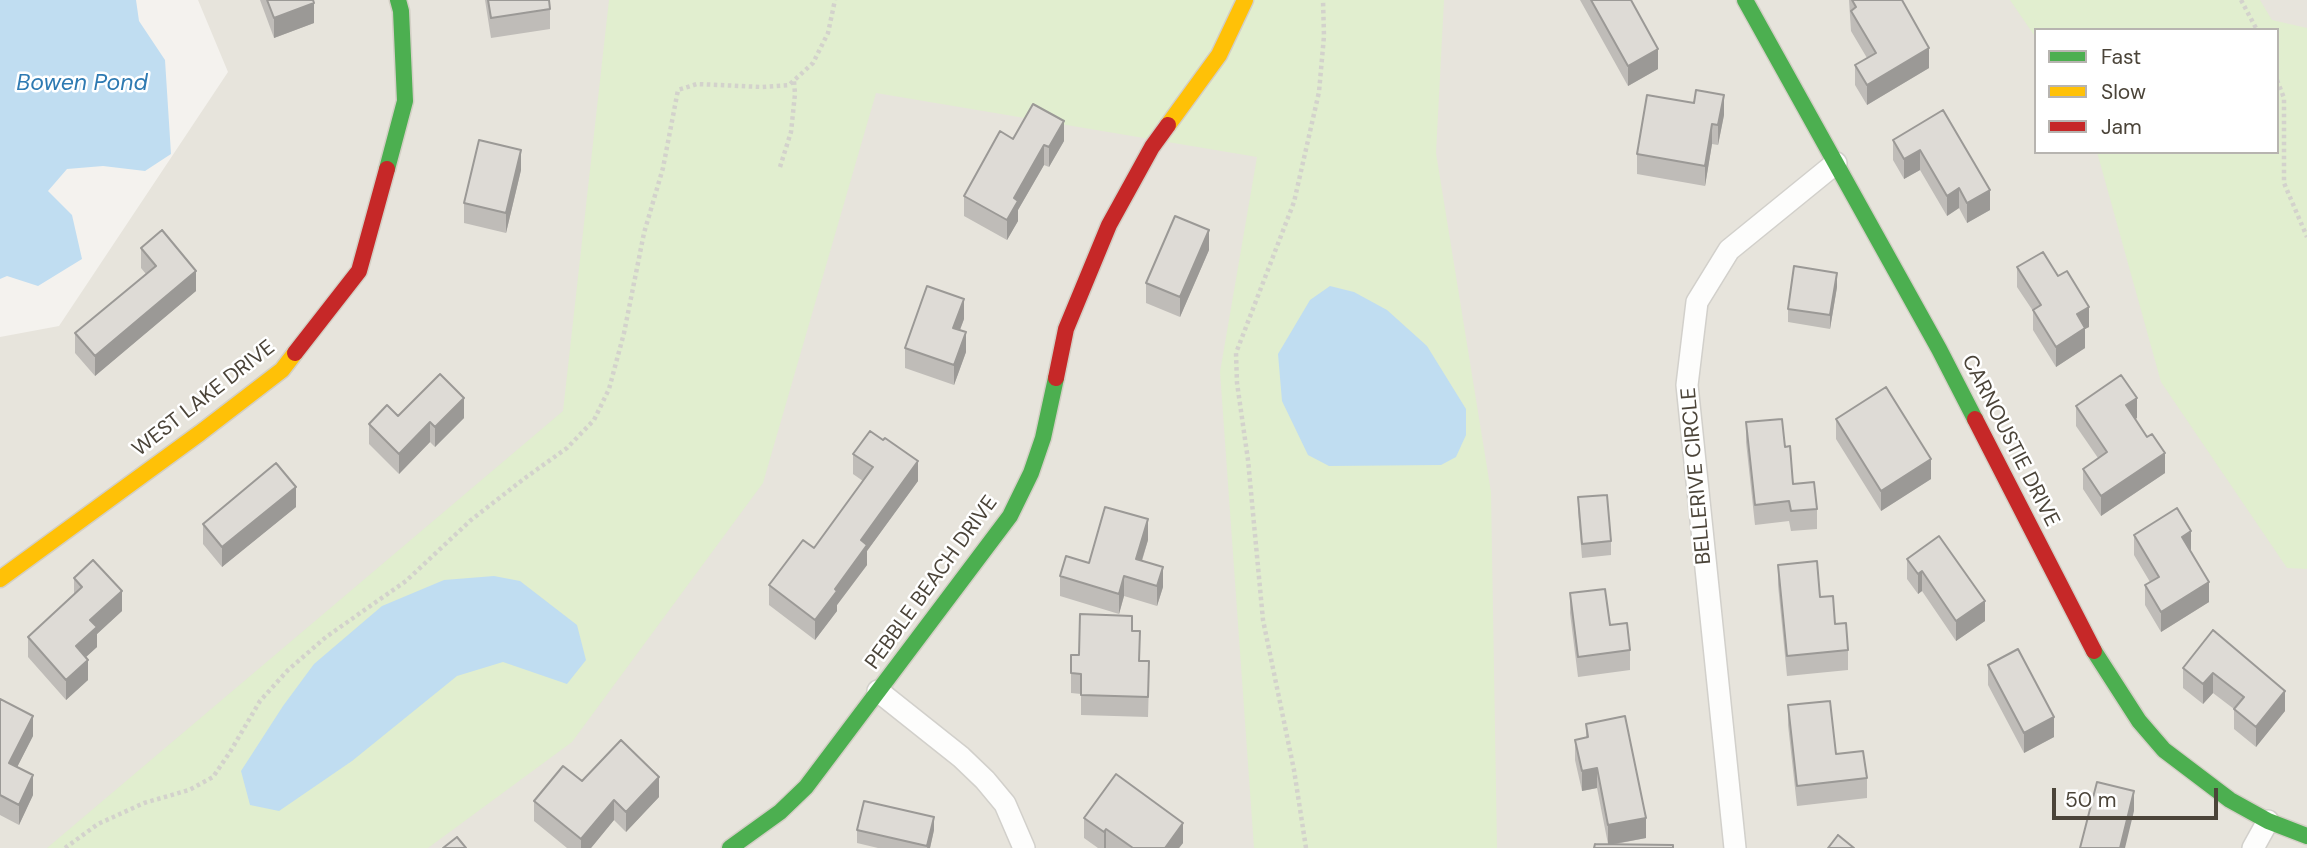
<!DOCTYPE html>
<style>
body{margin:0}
#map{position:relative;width:2307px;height:848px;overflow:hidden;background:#f4f2ee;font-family:"DM Sans",sans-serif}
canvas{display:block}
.legend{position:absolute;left:2034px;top:28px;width:245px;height:126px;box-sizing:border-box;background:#fff;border:2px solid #b7b4b0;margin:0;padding:9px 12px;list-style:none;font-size:21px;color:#4b4439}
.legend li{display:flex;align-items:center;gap:14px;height:35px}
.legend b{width:35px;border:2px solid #b7b4b0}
.scale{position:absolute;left:2052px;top:788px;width:166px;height:32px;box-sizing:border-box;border:4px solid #4b4439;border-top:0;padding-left:9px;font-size:21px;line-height:24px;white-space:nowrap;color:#4b4439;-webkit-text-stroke:5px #fff;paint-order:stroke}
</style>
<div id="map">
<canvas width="2307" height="848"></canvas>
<ul class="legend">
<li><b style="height:9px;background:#4caf50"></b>Fast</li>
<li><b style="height:9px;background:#ffc107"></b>Slow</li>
<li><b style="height:9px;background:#c62828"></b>Jam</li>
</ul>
<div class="scale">50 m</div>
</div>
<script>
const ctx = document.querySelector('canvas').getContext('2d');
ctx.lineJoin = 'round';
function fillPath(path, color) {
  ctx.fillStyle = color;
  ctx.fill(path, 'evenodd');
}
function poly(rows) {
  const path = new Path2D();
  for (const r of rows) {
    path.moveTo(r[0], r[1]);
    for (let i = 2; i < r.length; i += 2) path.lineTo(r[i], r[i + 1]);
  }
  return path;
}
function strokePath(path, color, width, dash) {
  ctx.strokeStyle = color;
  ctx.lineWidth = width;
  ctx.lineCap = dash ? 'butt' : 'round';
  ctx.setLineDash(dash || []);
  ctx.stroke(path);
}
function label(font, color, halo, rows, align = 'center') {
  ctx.font = font + ' "DM Sans",sans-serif';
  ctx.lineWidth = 5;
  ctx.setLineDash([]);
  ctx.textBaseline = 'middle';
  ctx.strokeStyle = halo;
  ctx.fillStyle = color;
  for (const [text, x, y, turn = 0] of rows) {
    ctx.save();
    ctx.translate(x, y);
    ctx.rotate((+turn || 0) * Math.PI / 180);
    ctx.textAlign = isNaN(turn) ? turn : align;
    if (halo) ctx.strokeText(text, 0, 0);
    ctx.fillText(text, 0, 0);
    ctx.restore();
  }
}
const residential = poly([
 [198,0,2307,0,2307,848,0,848,0,337,59,326,228,72],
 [2036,30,2277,30,2277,152,2036,152]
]);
const green = poly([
 [609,0,1444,0,1436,153,1491,492,1497,848,1254,848,1220,372,1257,157,876,93,763,483,572,742,428,848,47,848,563,411],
 [2010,0,2260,0,2272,20,2307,28,2307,569,2287,568,2161,382,2097,152,2277,152,2277,30,2036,30,2036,38]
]);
const water = poly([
 [0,0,136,0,139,21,165,60,171,154,145,171,103,166,67,169,48,191,72,215,82,259,38,286,7,276,0,279],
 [1330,286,1354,292,1387,310,1427,346,1466,409,1466,435,1456,457,1441,465,1329,466,1308,455,1282,401,1278,354,1310,300],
 [494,576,520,581,577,625,586,660,567,684,503,662,457,676,352,761,279,811,250,805,241,771,283,706,314,664,382,606,444,580]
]);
const path = poly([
 [2241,0,2257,30],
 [2277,80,2284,98,2284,183,2307,237],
 [780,167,791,132,795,94,794,81],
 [65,848,98,824,144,803,189,790,213,777,230,752,260,701,288,670,326,637,406,581,471,520,525,478,567,448,594,420,609,389,624,333,644,233,663,168,678,90,697,84,762,87,789,85,813,63,828,33,835,0],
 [1306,848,1294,770,1263,620,1248,460,1237,383,1236,353,1294,202,1319,92,1324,36,1323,0]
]);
const street = poly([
 [878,691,961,757,985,780,1005,804,1024,848],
 [1735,848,1687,385,1697,302,1729,250,1836,163],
 [2253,848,2268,821]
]);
const fast = poly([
 [1745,0,1939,349,1975,419],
 [387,169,405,101,401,11,398,0],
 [2094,651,2139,721,2164,750,2230,800,2268,821,2307,836],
 [730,848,780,812,806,787,1010,516,1031,473,1043,438,1056,378]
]);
const slow = poly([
 [1168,125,1219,55,1245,0],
 [0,579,200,433,282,370,295,353]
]);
const jam = poly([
 [295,353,359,271,387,169],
 [1056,378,1066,329,1109,225,1152,147,1168,125],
 [1975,419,2094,651]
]);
const wall = poly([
 [260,0,313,0,314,23,274,38],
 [485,0,549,0,550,9,550,29,491,38],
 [1580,0,1631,0,1658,69,1628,86],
 [1849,0,1902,0,1929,68,1867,105,1855,85,1855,65,1867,58,1851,31],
 [1943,110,1990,210,1967,223,1959,208,1947,216,1920,170,1904,179,1893,160,1893,140],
 [1724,115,1718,145,1712,144,1705,186,1637,174,1637,154],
 [1013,139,1064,141,1049,167,1044,165,1018,210,1018,221,1007,240,964,216,964,196],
 [521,170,506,233,464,223,464,203],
 [141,248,196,291,95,376,75,353,75,333,146,274,141,268],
 [1209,250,1180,317,1146,303,1146,283],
 [2017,267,2089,327,2085,329,2085,348,2056,367,2033,330,2033,311,2017,287],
 [1837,287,1830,329,1788,322,1788,309],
 [964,319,960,330,966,352,954,385,905,368,905,348],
 [2076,406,2137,418,2135,419,2165,473,2101,516,2083,489,2083,469,2098,458,2076,426],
 [398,416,464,418,435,447,430,442,399,474,369,444,369,424],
 [1836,419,1931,479,1881,511,1836,439],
 [1746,422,1785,447,1793,484,1817,509,1817,529,1791,531,1789,521,1755,525,1746,442],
 [853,454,918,481,867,551,867,565,837,605,837,611,815,640,769,605,769,585,814,548,863,481,853,474],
 [1578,497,1611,541,1611,555,1582,558,1578,511],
 [296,507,222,567,203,544,203,524],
 [2134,535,2190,551,2209,602,2161,632,2145,605,2145,585,2150,582,2134,555],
 [1148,540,1142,561,1163,587,1157,606,1124,596,1119,614,1060,596,1060,576,1089,563],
 [1907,559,1985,621,1956,641,1922,591,1918,594,1907,579],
 [1778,565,1820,597,1835,624,1848,650,1848,670,1787,676,1778,585],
 [74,578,122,611,97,634,97,647,86,657,88,680,66,700,28,657,28,637,74,595],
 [1570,593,1610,625,1630,650,1630,670,1578,677,1570,613],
 [2213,630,2285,711,2256,747,2234,729,2234,709,2213,693,2203,704,2183,688,2183,668],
 [1132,631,1140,661,1149,681,1148,717,1081,715,1081,694,1071,693,1071,655,1079,655],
 [1988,665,2054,737,2024,753,1988,685],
 [0,699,33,736,17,767,33,795,19,825,0,815],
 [1788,705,1836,754,1867,778,1867,798,1797,806,1788,725],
 [1586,724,1646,838,1616,844,1608,844,1597,788,1582,791,1575,760,1575,740,1586,738],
 [582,781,659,797,626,832,614,820,591,848,567,848,534,821,534,801],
 [1084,818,1183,843,1179,848,1098,848,1084,838],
 [857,830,934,830,930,848,878,848,857,843]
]);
const shadedWall = poly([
 [314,3,314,23,274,38,274,18],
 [1929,48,1929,68,1867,105,1867,85],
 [1658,49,1658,69,1628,86,1628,66],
 [1724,95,1724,115,1718,145,1718,125],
 [1064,121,1064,141,1049,167,1049,147],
 [1712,124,1712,144,1705,186,1705,166],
 [1044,145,1044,165,1018,210,1018,221,1007,240,1007,220,1014,198],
 [521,150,521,170,506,233,506,213],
 [1920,150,1920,170,1904,179,1904,159],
 [1959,188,1959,208,1947,216,1947,196],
 [1990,190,1990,210,1967,223,1967,203],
 [1209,230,1209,250,1180,317,1180,297],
 [196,271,196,291,95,376,95,356],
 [1837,273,1837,287,1830,329,1830,315],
 [964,299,964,319,953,348,953,328],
 [2089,307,2089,327,2085,329,2085,348,2056,367,2056,347,2077,314],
 [966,332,966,352,954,385,954,365],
 [464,398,464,418,435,447,435,427],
 [2137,398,2137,418,2126,425,2126,405],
 [430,422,430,442,399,474,399,454],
 [2165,453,2165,473,2101,516,2101,496],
 [1931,459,1931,479,1881,511,1881,491],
 [918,461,918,481,867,551,867,565,837,605,837,611,815,640,815,620,835,589,861,540],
 [296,487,296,507,222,567,222,547],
 [1148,519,1148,540,1136,579,1136,559],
 [2191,531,2191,551,2182,537],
 [1163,567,1163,587,1157,606,1157,586],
 [1922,571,1922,591,1918,594,1918,574],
 [1124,576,1124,596,1119,614,1119,594],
 [2209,582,2209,602,2161,632,2161,612],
 [122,591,122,611,97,634,97,647,76,666,76,646,90,620],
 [1985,601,1985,621,1956,641,1956,621],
 [88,660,88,680,66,700,66,680],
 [2213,673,2213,693,2203,704,2203,684],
 [2285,691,2285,711,2256,747,2256,727],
 [33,716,33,736,9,783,9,763],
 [2054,717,2054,737,2024,753,2024,733],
 [1597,768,1597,788,1582,791,1582,771],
 [33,775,33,795,19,825,19,805],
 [659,777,659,797,626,832,626,812],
 [2134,791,2134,811,2125,848,2120,848],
 [614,800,614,820,591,848,581,848,581,839],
 [934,817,934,830,930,848,927,848],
 [1646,818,1646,838,1608,845,1608,825],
 [1183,823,1183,843,1179,848,1165,848],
 [1106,829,1106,848,1104,848,1104,832]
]);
const building = poly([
 [267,0,313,0,314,3,274,18,267,0],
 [488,0,549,0,550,9,491,18,488,0],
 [1591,0,1631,0,1658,49,1628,66,1591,0],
 [1852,0,1902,0,1929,48,1867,85,1855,65,1876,53,1851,11,1856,7,1852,0],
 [1696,90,1724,95,1718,125,1712,124,1705,166,1637,154,1647,95,1694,103,1696,90],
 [1033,104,1064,121,1049,147,1044,145,1014,198,1018,201,1007,220,964,196,1000,131,1013,139,1033,104],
 [1943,110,1990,190,1967,203,1959,188,1947,196,1920,150,1904,159,1893,140,1943,110],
 [479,140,521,150,506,213,464,203,479,140],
 [1175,216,1209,230,1180,297,1146,283,1175,216],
 [162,230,196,271,95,356,75,333,156,266,141,248,162,230],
 [2043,252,2058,276,2067,271,2089,307,2077,314,2085,328,2056,347,2033,310,2041,305,2017,267,2043,252],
 [1794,266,1837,273,1830,315,1788,309,1794,266],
 [927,286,964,299,953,328,966,332,954,365,905,348,927,286],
 [440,374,464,398,435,427,430,422,399,454,369,424,387,405,398,416,440,374],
 [2121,375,2137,398,2126,405,2147,437,2152,434,2165,453,2101,496,2083,469,2107,452,2076,406,2121,375],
 [1886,387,1931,459,1881,491,1836,419,1886,387],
 [1782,419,1785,447,1790,446,1793,484,1814,482,1817,509,1791,511,1789,501,1755,505,1746,422,1782,419],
 [870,431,883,440,885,438,918,461,861,540,867,545,835,589,837,591,815,620,769,585,803,540,814,548,873,467,853,454,870,431],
 [276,463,296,487,222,547,203,524,276,463],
 [1607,495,1611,541,1582,544,1578,497,1607,495],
 [1105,507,1148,519,1136,559,1163,567,1157,586,1124,576,1119,594,1060,576,1066,556,1089,563,1105,507],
 [2177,508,2191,531,2182,537,2209,582,2161,612,2145,585,2159,577,2134,535,2177,508],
 [1939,536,1985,601,1956,621,1922,571,1918,574,1907,559,1939,536],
 [93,560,122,591,90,620,97,627,76,646,88,660,66,680,28,637,82,587,74,578,93,560],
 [1817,561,1820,597,1833,596,1835,624,1846,623,1848,650,1787,656,1778,565,1817,561],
 [1605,589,1610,625,1627,623,1630,650,1578,657,1570,593,1605,589],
 [1080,614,1132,616,1132,631,1140,631,1139,661,1149,661,1148,697,1081,695,1081,674,1071,673,1071,655,1079,655,1080,614],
 [2213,630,2285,691,2256,727,2234,709,2244,697,2213,673,2203,684,2183,668,2213,630],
 [2018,649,2054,717,2024,733,1988,665,2018,649],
 [0,699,33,716,9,763,33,775,19,805,0,795,0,699],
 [1830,701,1836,754,1863,751,1867,778,1797,786,1788,705,1830,701],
 [1625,716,1646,818,1608,825,1597,768,1582,771,1575,740,1588,737,1586,724,1625,716],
 [621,740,659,777,626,812,614,800,581,839,534,801,563,766,582,781,621,740],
 [1116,774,1183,823,1165,848,1133,848,1106,829,1104,832,1084,818,1116,774],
 [2097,782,2134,791,2120,848,2080,848,2097,782],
 [864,801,934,817,927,846,857,830,864,801],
 [1838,835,1854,848,1828,848,1838,835],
 [457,837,466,848,443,848,457,837],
 [1595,844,1673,845,1673,848,1594,848,1595,844]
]);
const streetNames = [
 ["WEST LAKE DRIVE",204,399,-38],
 ["CARNOUSTIE DRIVE",2010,441,63],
 ["BELLERIVE CIRCLE",1697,476,-95],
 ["PEBBLE BEACH DRIVE",932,583,-54]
];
const waterNames = [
 ["Bowen Pond",82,84]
];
fillPath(residential, '#e7e4dc');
fillPath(green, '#e1eecf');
fillPath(water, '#c0ddf1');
strokePath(street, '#d2d0cb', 24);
strokePath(fast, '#d3cfc5', 19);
strokePath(slow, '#d3cfc5', 19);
strokePath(jam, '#d3cfc5', 19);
strokePath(path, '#d3d2cc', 4.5, [3.5, 3.5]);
strokePath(street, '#fdfdfc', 21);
strokePath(fast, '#4caf50', 16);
strokePath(slow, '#ffc107', 16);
strokePath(jam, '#c62828', 16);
fillPath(wall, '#bfbcb8');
fillPath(shadedWall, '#9b9996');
fillPath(building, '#dedbd6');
strokePath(building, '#9b9996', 2);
label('21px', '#4b4439', '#fff', streetNames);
label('italic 23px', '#2e7ab2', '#fff', waterNames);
</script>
